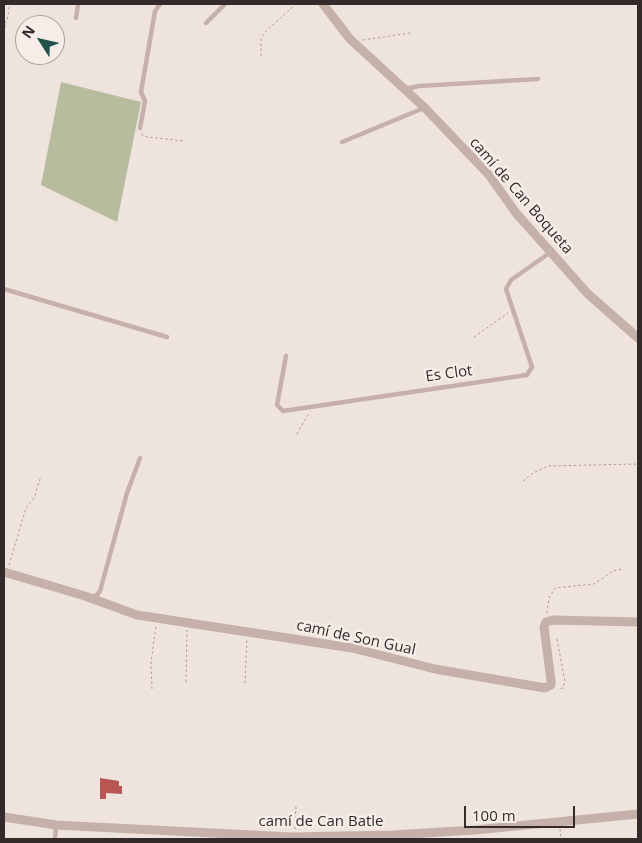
<!DOCTYPE html>
<meta charset="utf-8">
<style>
body{margin:0}
#map{position:relative;width:642px;height:843px;overflow:hidden;background:#efe3dd;font-family:"Open Sans",sans-serif}
canvas{display:block}
.frame{position:absolute;inset:0;border:5px solid #342a29;pointer-events:none}
.north{position:absolute;left:15px;top:15px;width:50px;height:50px;box-sizing:border-box;background:#f7ede8;border:1px solid #a99f9c;border-radius:50%;rotate:305deg;font-size:14px;font-weight:700;line-height:20px;text-align:center;color:#342a29}
.north::after{content:'';display:block;margin:auto;width:18px;height:22px;background:#23514b;clip-path:polygon(50% 0,100% 100%,50% 72%,0 100%)}
.scale{position:absolute;left:464px;top:806px;width:111px;height:22px;box-sizing:border-box;border:2px solid #342a29;border-top:0;padding-left:6px;font-size:15px;line-height:18px;white-space:nowrap;color:#342a29;-webkit-text-stroke:4px #f7ede8;paint-order:stroke}
</style>
<div id="map">
<canvas width="642" height="843"></canvas>
<div class="frame"></div>
<div class="north">N</div>
<div class="scale">100 m</div>
</div>
<script>
const ctx = document.querySelector('canvas').getContext('2d');
ctx.lineJoin = 'round';
function fillPath(path, color) {
  ctx.fillStyle = color;
  ctx.fill(path, 'evenodd');
}
function poly(rows) {
  const path = new Path2D();
  for (const r of rows) {
    path.moveTo(r[0], r[1]);
    for (let i = 2; i < r.length; i += 2) path.lineTo(r[i], r[i + 1]);
  }
  return path;
}
function strokePath(path, color, width, dash) {
  ctx.strokeStyle = color;
  ctx.lineWidth = width;
  ctx.lineCap = dash ? 'butt' : 'round';
  ctx.setLineDash(dash || []);
  ctx.stroke(path);
}
function label(font, color, halo, rows, align = 'center') {
  ctx.font = font + ' "Open Sans",sans-serif';
  ctx.lineWidth = 5;
  ctx.setLineDash([]);
  ctx.textBaseline = 'middle';
  ctx.strokeStyle = halo;
  ctx.fillStyle = color;
  for (const [text, x, y, turn = 0] of rows) {
    ctx.save();
    ctx.translate(x, y);
    ctx.rotate((+turn || 0) * Math.PI / 180);
    ctx.textAlign = isNaN(turn) ? turn : align;
    if (halo) ctx.strokeText(text, 0, 0);
    ctx.fillText(text, 0, 0);
    ctx.restore();
  }
}
const green = poly([
 [61,82,141,102,117,222,41,185]
]);
const building = poly([
 [100,778,119,781,119,786,122,786,122,794,106,793,106,799,100,799]
]);
const path = poly([
 [4,23,7,20,10,4],
 [4,33,6,22],
 [363,40,410,33],
 [261,56,261,39,264,33,296,4],
 [141,134,147,137,184,141],
 [474,337,508,313],
 [297,434,309,413],
 [523,481,533,473,548,466,638,464],
 [9,565,26,508,34,498,41,476],
 [547,613,549,598,555,588,594,584,613,571,623,569],
 [557,639,565,682,563,688,558,689],
 [186,682,187,630],
 [245,683,247,640],
 [152,689,151,663,156,625],
 [295,829,296,805],
 [560,829,561,839]
]);
const lane = poly([
 [76,18,78,4],
 [206,23,225,4],
 [405,89,419,86,538,79],
 [140,128,145,101,141,92,155,11,160,4],
 [342,142,424,108],
 [4,289,167,337],
 [286,356,277,405,283,411,527,375,532,367,506,289,511,280,551,252],
 [91,598,96,596,100,591,127,493,140,458],
 [55,839,56,826]
]);
const street = poly([
 [323,4,350,39,425,108,489,175,516,213,588,294,638,338],
 [4,572,85,596,137,615,352,648,435,669,545,688,551,685,551,681,544,627,546,622,553,620,638,622],
 [4,817,56,825,292,837,392,835,475,830,638,814]
]);
const streetNames = [
 ["camí de Can Boqueta",521,196,49],
 ["Es Clot",449,374,-8],
 ["camí de Son Gual",356,638,12],
 ["camí de Can Batle",321,822]
];
fillPath(green, '#b8bc9e');
fillPath(building, '#b85652');
strokePath(path, '#b19b94', 1, [2.5, 2.5]);
strokePath(lane, '#c6b1aa', 4.5);
strokePath(street, '#c6b1aa', 9);
label('15px', '#342a29', '#f7ede8', streetNames);
</script>
